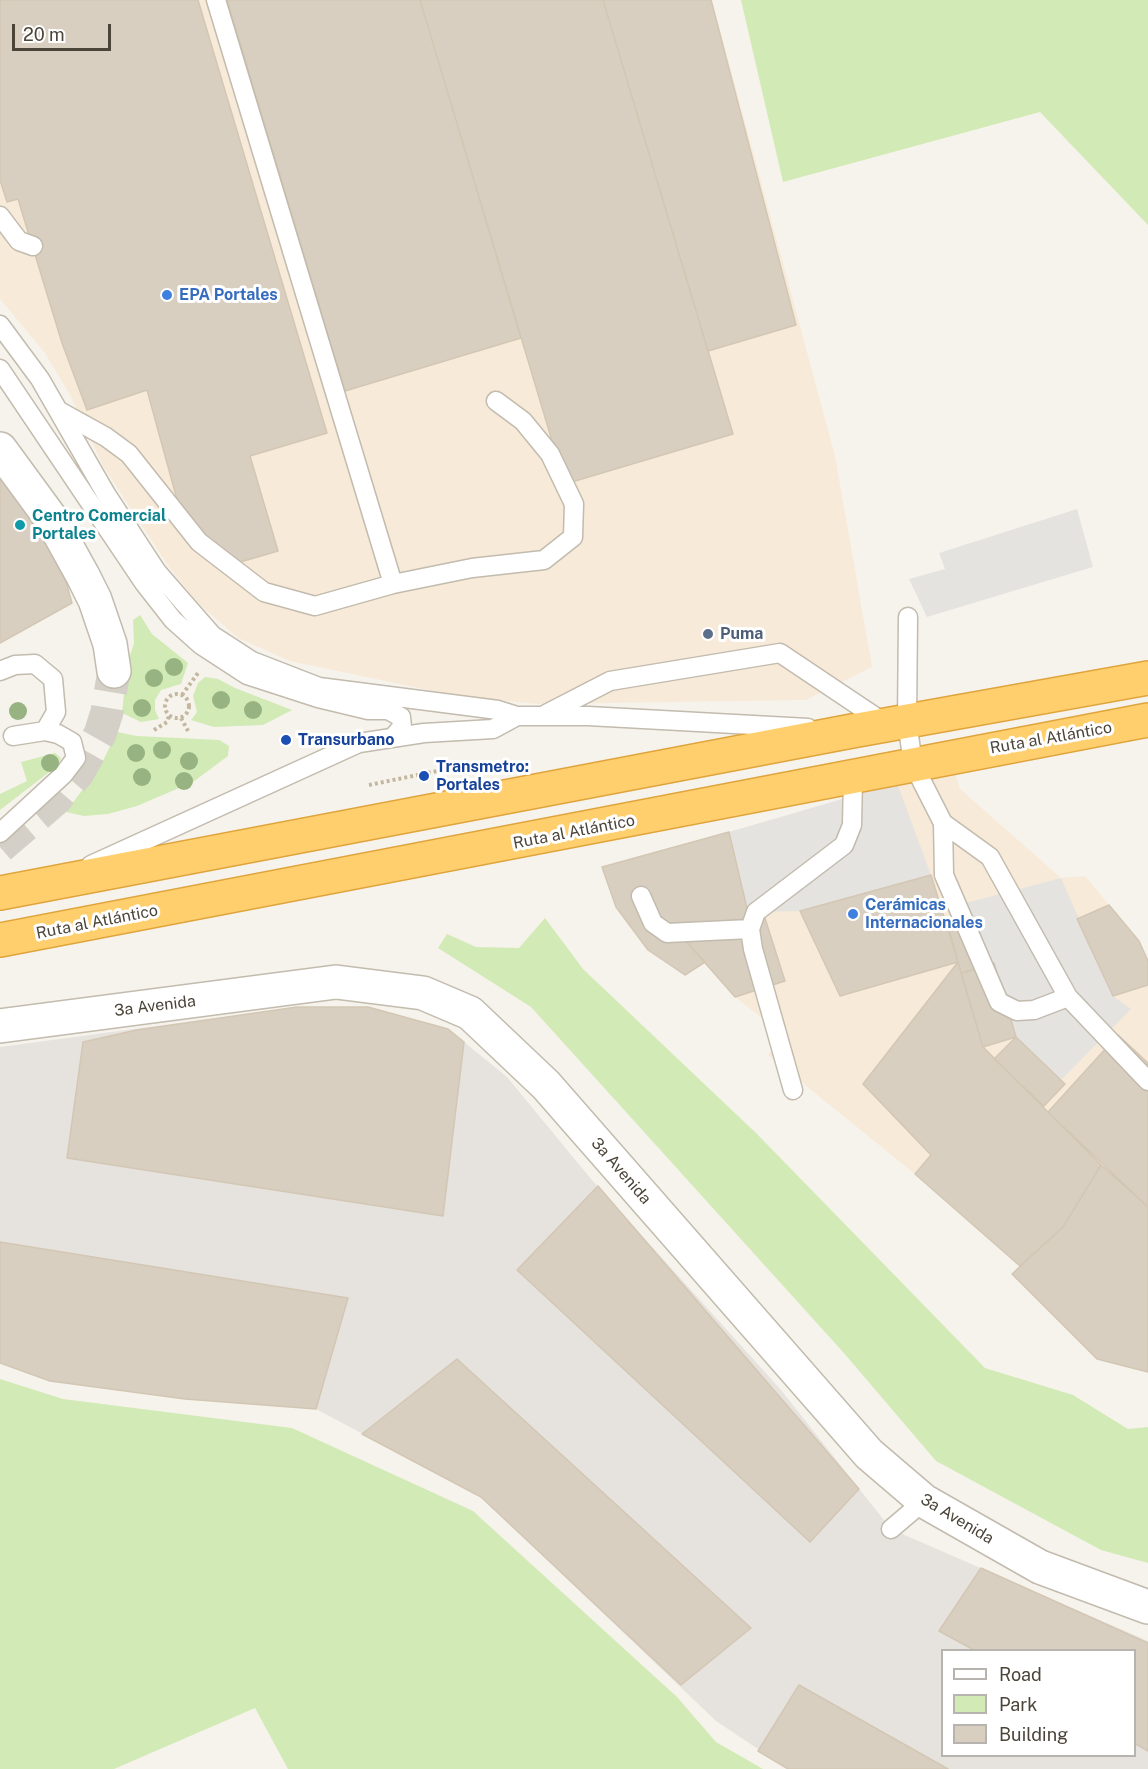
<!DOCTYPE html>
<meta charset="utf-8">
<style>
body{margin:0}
#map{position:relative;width:1148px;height:1769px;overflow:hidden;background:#f6f3ec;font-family:"Public Sans",sans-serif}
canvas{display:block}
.legend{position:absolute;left:941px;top:1649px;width:195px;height:108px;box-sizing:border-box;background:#fff;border:2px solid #b7b4b0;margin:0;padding:8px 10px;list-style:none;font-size:18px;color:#4b4439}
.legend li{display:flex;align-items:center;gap:12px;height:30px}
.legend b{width:30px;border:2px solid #b7b4b0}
.scale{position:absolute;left:12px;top:24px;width:99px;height:27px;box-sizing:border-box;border:3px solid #4b4439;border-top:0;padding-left:8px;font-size:18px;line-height:21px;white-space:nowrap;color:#4b4439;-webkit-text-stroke:4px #fff;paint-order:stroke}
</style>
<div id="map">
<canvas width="1148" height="1769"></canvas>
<ul class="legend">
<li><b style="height:8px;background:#fff"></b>Road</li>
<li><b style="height:16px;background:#d2eab5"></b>Park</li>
<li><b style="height:16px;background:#d8cfc1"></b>Building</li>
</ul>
<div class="scale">20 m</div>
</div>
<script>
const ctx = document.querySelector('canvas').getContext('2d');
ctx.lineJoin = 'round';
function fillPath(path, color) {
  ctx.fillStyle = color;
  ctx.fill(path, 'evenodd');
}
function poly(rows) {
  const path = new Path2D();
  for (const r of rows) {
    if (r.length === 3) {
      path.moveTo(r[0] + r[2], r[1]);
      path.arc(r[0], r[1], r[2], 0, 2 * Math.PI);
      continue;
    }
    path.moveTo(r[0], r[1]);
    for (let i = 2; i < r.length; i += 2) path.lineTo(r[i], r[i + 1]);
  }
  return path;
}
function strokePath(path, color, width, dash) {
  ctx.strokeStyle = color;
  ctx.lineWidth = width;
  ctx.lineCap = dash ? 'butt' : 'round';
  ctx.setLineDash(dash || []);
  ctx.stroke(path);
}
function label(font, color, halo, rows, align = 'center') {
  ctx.font = font + ' "Public Sans",sans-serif';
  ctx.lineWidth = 6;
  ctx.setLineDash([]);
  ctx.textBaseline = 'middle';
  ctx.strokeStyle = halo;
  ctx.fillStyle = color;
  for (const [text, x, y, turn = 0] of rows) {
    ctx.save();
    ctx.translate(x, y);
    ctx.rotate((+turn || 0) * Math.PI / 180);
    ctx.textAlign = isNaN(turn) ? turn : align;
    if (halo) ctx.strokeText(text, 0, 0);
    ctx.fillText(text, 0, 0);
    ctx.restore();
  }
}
const commercial = poly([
 [0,0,712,0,835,456,872,667,806,700,538,704,457,696,290,661,238,638,197,602,169,567,103,466,70,395,45,353,0,299],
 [955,773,960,789,1061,878,1085,876,1139,941,1148,961,1148,1372,1097,1359,1012,1274,1019,1266,915,1174,768,1055,784,1035,735,997,785,981,763,913,897,783]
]);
const industrial = poly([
 [297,1007,368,1007,448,1029,507,1077,591,1179,781,1390,891,1529,1148,1641,1148,1769,788,1769,716,1721,481,1497,316,1409,185,1399,50,1381,0,1363,0,1047],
 [942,1650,1134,1650,1134,1756,942,1756]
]);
const green = poly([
 [741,0,1148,0,1148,225,1040,112,783,182],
 [140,615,152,634,188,663,181,684,161,690,155,700,155,710,159,719,141,722,122,713,127,665,134,643,133,620],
 [205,677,218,679,235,688,292,710,263,725,214,727,191,720,197,712,193,696,198,683],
 [117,732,137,736,219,740,229,746,228,756,193,782,137,806,108,814,84,816,66,812,101,765],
 [55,753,61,758,57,766,0,810,0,794,27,781,21,762],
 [545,918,583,969,756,1133,985,1368,1073,1395,1128,1429,1148,1427,1148,1563,1101,1550,936,1461,843,1352,531,1007,438,948,447,934,476,947,519,948],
 [0,1379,63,1399,292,1428,473,1511,677,1697,716,1742,763,1769,288,1769,255,1708,114,1769,0,1769]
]);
const parking = poly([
 [1077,509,1093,567,927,617,909,579,945,569,939,553],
 [897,783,931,875,800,911,763,912,749,917,729,832],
 [1061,878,1113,996,1131,1009,1061,1080,1016,1037,994,964,984,967,966,903]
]);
const building = poly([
 [0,0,198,0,327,433,250,456,278,551,230,565,181,514,147,390,87,410,62,343,18,199,7,202,0,180,0,0],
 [227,0,420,0,521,338,345,391,227,0],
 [420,0,603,0,733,434,565,484,420,0],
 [603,0,711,0,796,325,708,351,603,0],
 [0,459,61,564,72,603,0,643,0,459],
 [729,832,749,917,685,940,705,962,685,975,648,950,616,907,602,867,729,832],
 [931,875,958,962,840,996,800,911,931,875],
 [1109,905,1139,941,1148,961,1148,985,1113,996,1077,919,1109,905],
 [763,912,785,981,735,997,685,940,763,912],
 [971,918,984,967,961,973,948,925,971,918],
 [958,962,983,1047,1101,1165,1063,1227,1020,1266,915,1174,931,1155,863,1084,958,962],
 [994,963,1016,1037,983,1047,961,973,994,963],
 [297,1007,368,1007,448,1029,464,1042,443,1216,67,1158,83,1042,137,1030,297,1007],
 [1118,1035,1148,1063,1148,1207,1048,1112,1118,1035],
 [1016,1037,1065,1084,1044,1106,994,1059,1016,1037],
 [1101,1165,1148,1207,1148,1372,1097,1359,1012,1274,1063,1227,1101,1165],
 [598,1186,859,1489,810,1542,517,1270,598,1186],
 [0,1242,348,1298,316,1409,185,1399,50,1381,0,1363,0,1242],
 [457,1359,751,1628,681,1685,481,1497,362,1434,457,1359],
 [981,1568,1148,1643,1148,1751,1134,1743,1134,1650,974,1650,939,1631,981,1568],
 [799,1685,948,1769,788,1769,758,1751,799,1685]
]);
const streetTunnel = poly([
 [0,847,56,799,78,773,100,734,107,712,114,671]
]);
const path = poly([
 [177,706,12],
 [182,695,198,673],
 [181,718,188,731],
 [154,730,167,722,169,716],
 [369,785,471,764]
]);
const lane = poly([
 [0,216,19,241,33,246],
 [0,325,40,379,106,494,157,572,212,635,252,661,319,687,498,710,517,716,588,716,808,728],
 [0,369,144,583,173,620,201,645,247,675,318,698,368,710,388,710,401,717,402,727,393,737],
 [59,411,106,437,129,454,199,542,264,592,315,606,393,584,216,0],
 [393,584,472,568,544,560,573,537,574,504,550,454,523,421,496,401],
 [908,617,907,721,913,764,943,823,944,875,999,1002,1017,1011,1034,1010,1068,997],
 [0,671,15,665,35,664,53,679,56,712,45,731],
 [546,714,610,681,780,653,886,724],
 [943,823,990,857,1068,997,1148,1081],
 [0,833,63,775,76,758,72,742,58,734,45,731,13,736],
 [91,865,359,743,424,733,493,729,517,716],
 [641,896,653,923,667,933,750,929],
 [793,1090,753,949,750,929,756,912,844,845,852,825,853,778],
 [891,1529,924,1501]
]);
const street = poly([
 [0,449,52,520,83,576,95,600,110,644,114,671],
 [0,1026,336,982,423,993,470,1013,546,1085,869,1454,924,1501,1040,1567,1148,1607]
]);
const highway = poly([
 [0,893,852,731,1148,678],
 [0,940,1148,720]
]);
const trees = [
 [174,667],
 [154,678],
 [221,700],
 [142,708],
 [253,710],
 [18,711],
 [162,750],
 [136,753],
 [189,761],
 [50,763],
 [142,777],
 [184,781]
];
const markers = [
 [167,295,6,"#3f7fe0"],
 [20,525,6,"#0f9aa8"],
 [708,634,6,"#5c6f8a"],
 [286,740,6,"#1a4fb4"],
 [424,776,6,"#1a4fb4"],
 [853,914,6,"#3f7fe0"]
];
const shopNames = [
 ["EPA Portales",179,295],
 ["Cerámicas",865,905],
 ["Internacionales",865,923]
];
const cultureNames = [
 ["Centro Comercial",32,516],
 ["Portales",32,534]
];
const serviceNames = [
 ["Puma",720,634]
];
const streetNames = [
 ["Ruta al Atlántico",1051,738,-10],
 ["Ruta al Atlántico",574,832,-11],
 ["Ruta al Atlántico",97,922,-11],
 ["3a Avenida",155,1006,-7],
 ["3a Avenida",621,1171,49],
 ["3a Avenida",957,1519,31]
];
const transitNames = [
 ["Transurbano",298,740],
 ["Transmetro:",436,767],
 ["Portales",436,785]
];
fillPath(commercial, '#f7ead8');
fillPath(industrial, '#e6e2dd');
fillPath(green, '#d2eab5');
fillPath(parking, '#e5e3e0');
fillPath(building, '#d8cfc1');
strokePath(building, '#d3c7b4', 1.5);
strokePath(streetTunnel, '#d4d0c8', 33, [33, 16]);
strokePath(lane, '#c2bbae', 21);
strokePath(street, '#c2bbae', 36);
strokePath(highway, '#e0a43c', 36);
strokePath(path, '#c4b79f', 4, [3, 3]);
strokePath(lane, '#fff', 18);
strokePath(street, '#fff', 33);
strokePath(highway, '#ffcf6e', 33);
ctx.fillStyle = '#97b381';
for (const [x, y] of trees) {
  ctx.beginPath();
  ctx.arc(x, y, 9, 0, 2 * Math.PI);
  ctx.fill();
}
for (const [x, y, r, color] of markers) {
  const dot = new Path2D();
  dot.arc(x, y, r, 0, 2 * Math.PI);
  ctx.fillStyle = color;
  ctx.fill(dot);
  strokePath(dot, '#fff', 2);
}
label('bold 16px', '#366cbe', '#fff', shopNames, 'left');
label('bold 16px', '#0d838f', '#fff', cultureNames, 'left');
label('bold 16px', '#4e5e75', '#fff', serviceNames, 'left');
label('16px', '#4b4439', '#fff', streetNames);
label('bold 16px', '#164399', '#fff', transitNames, 'left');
</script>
